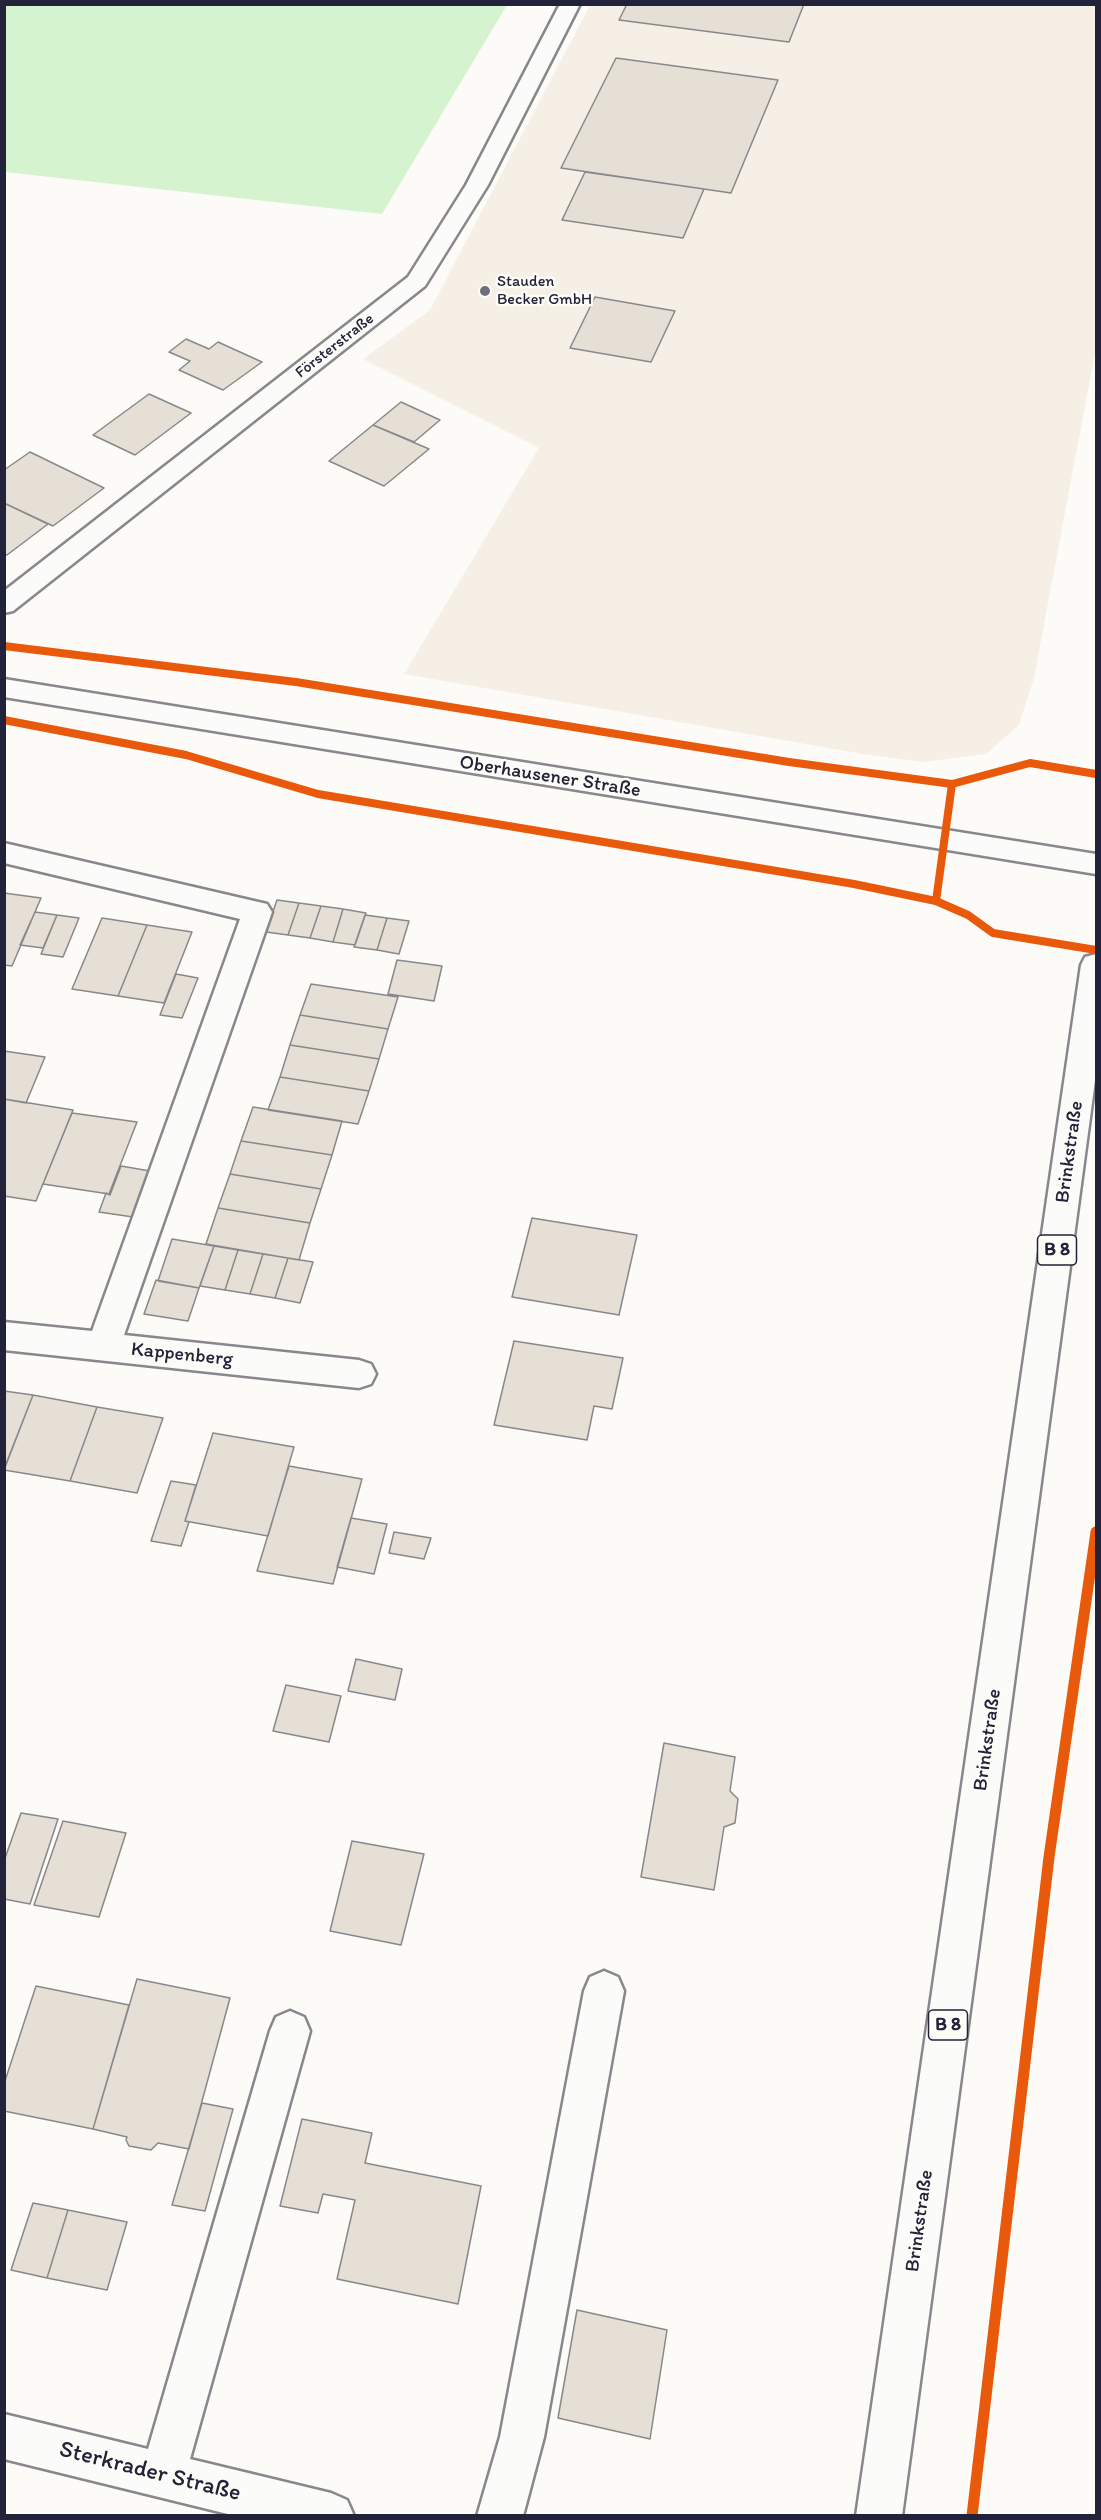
<!DOCTYPE html>
<meta charset="utf-8">
<style>
body{margin:0}
#map{position:relative;width:1101px;height:2520px;overflow:hidden;background:#fcfbf8;font-family:Itim,sans-serif}
canvas{display:block}
.frame{position:absolute;inset:0;border:6px solid #22223b;pointer-events:none}
</style>
<div id="map">
<canvas width="1101" height="2520"></canvas>
<div class="frame"></div>
</div>
<script>
const ctx = document.querySelector('canvas').getContext('2d');
ctx.lineJoin = 'round';
function fillPath(path, color) {
  ctx.fillStyle = color;
  ctx.fill(path, 'evenodd');
}
function poly(rows) {
  const path = new Path2D();
  for (const r of rows) {
    path.moveTo(r[0], r[1]);
    for (let i = 2; i < r.length; i += 2) path.lineTo(r[i], r[i + 1]);
  }
  return path;
}
function strokePath(path, color, width, dash) {
  ctx.strokeStyle = color;
  ctx.lineWidth = width;
  ctx.lineCap = dash ? 'butt' : 'round';
  ctx.setLineDash(dash || []);
  ctx.stroke(path);
}
function label(font, color, halo, rows, align = 'center') {
  ctx.font = font + ' Itim,sans-serif';
  ctx.lineWidth = 5;
  ctx.setLineDash([]);
  ctx.textBaseline = 'middle';
  ctx.strokeStyle = halo;
  ctx.fillStyle = color;
  for (const [text, x, y, turn = 0] of rows) {
    ctx.save();
    ctx.translate(x, y);
    ctx.rotate((+turn || 0) * Math.PI / 180);
    ctx.textAlign = isNaN(turn) ? turn : align;
    if (halo) ctx.strokeText(text, 0, 0);
    ctx.fillText(text, 0, 0);
    ctx.restore();
  }
}
const built = poly([
 [590,5,1096,5,1096,347,1034,678,1019,725,986,754,923,762,863,754,404,674,539,448,363,359,430,310]
]);
const green = poly([
 [5,4,507,4,507,5,382,214,5,172]
]);
const building = poly([
 [627,4,804,4,789,42,619,20,627,4],
 [616,58,778,80,731,193,561,168,616,58],
 [585,172,704,189,683,238,562,220,585,172],
 [595,297,675,311,651,362,570,348,595,297],
 [186,339,209,349,218,342,262,362,223,390,179,370,190,361,169,352,186,339],
 [149,394,191,413,135,455,93,435,149,394],
 [401,402,440,420,414,442,373,425,401,402],
 [373,425,429,449,384,486,329,461,373,425],
 [30,452,104,488,53,526,4,503,4,470,30,452],
 [4,503,48,524,7,555,4,554,4,503],
 [4,893,41,898,12,966,4,965,4,893],
 [277,900,299,903,288,935,266,932,277,900],
 [299,903,321,906,310,938,288,935,299,903],
 [321,906,343,909,333,942,310,938,321,906],
 [343,909,366,913,355,945,333,942,343,909],
 [35,912,57,915,43,948,20,945,35,912],
 [57,915,79,918,63,957,41,954,57,915],
 [365,915,387,918,377,950,354,947,365,915],
 [102,918,147,925,118,996,72,989,102,918],
 [387,918,409,921,399,954,377,950,387,918],
 [147,925,192,932,164,1003,118,996,147,925],
 [397,960,442,966,434,1001,388,994,397,960],
 [176,974,198,978,182,1018,160,1015,176,974],
 [311,984,398,997,388,1029,300,1015,311,984],
 [300,1015,388,1029,379,1059,290,1045,300,1015],
 [290,1045,379,1059,369,1091,280,1077,290,1045],
 [4,1051,45,1057,26,1103,4,1099,4,1051],
 [280,1077,369,1091,358,1124,268,1110,280,1077],
 [4,1099,73,1110,36,1201,4,1196,4,1099],
 [253,1107,342,1121,332,1155,241,1141,253,1107],
 [72,1113,137,1122,109,1194,43,1184,72,1113],
 [241,1141,332,1155,321,1189,230,1174,241,1141],
 [121,1166,150,1171,133,1217,99,1212,106,1193,110,1195,121,1166],
 [230,1174,321,1189,310,1223,218,1208,230,1174],
 [218,1208,310,1223,299,1260,206,1244,218,1208],
 [532,1218,637,1235,619,1315,512,1297,532,1218],
 [172,1239,214,1246,199,1288,158,1281,172,1239],
 [214,1246,238,1250,225,1290,200,1286,214,1246],
 [238,1250,263,1254,250,1294,225,1290,238,1250],
 [263,1254,288,1258,275,1298,250,1294,263,1254],
 [288,1258,313,1262,300,1303,275,1298,288,1258],
 [156,1280,199,1288,188,1321,144,1314,156,1280],
 [514,1341,623,1358,612,1409,594,1406,587,1440,494,1425,514,1341],
 [4,1391,33,1395,4,1469,4,1391],
 [33,1395,97,1407,70,1481,4,1470,33,1395],
 [97,1407,163,1418,137,1493,70,1481,97,1407],
 [213,1433,294,1447,268,1536,185,1521,213,1433],
 [289,1466,362,1479,333,1584,257,1571,289,1466],
 [171,1481,196,1485,185,1521,189,1522,181,1546,151,1541,171,1481],
 [351,1518,387,1524,374,1574,337,1567,351,1518],
 [394,1532,431,1538,424,1559,389,1553,394,1532],
 [356,1659,402,1669,395,1700,348,1691,356,1659],
 [286,1685,341,1696,329,1742,273,1731,286,1685],
 [664,1743,735,1757,730,1791,738,1799,735,1823,724,1827,714,1890,641,1877,664,1743],
 [21,1813,58,1819,30,1904,4,1899,4,1861,21,1813],
 [63,1821,126,1833,99,1917,34,1905,63,1821],
 [352,1841,424,1854,401,1945,330,1931,352,1841],
 [137,1979,230,1998,189,2149,158,2143,151,2150,129,2146,126,2140,127,2137,93,2129,137,1979],
 [36,1986,129,2005,93,2129,4,2111,4,2084,36,1986],
 [202,2103,233,2109,205,2211,172,2205,202,2103],
 [302,2119,372,2133,365,2163,481,2186,458,2304,337,2279,355,2200,323,2194,318,2213,280,2206,302,2119],
 [33,2203,68,2210,47,2278,11,2270,33,2203],
 [68,2210,127,2222,107,2290,47,2278,68,2210],
 [577,2310,667,2330,650,2439,558,2418,577,2310]
]);
const minor = poly([
 [560,4,580,4,488,185,425,286,13,611,4,613,4,591,408,277,466,185,560,4],
 [4,843,267,904,272,912,124,1335,359,1360,371,1364,376,1374,371,1384,359,1388,4,1350,4,1322,92,1331,240,919,4,863,4,843],
 [604,1971,618,1977,624,1991,544,2437,523,2516,477,2516,500,2437,584,1991,590,1977,604,1971],
 [290,2011,304,2017,310,2031,190,2459,331,2493,347,2500,354,2516,236,2516,4,2459,4,2414,148,2449,270,2031,276,2017,290,2011]
]);
const major = poly([
 [4,679,1096,854,1096,874,4,697,4,679],
 [1096,954,1096,1073,902,2516,856,2516,1081,965,1085,957,1096,954]
]);
const cyclewayFar1 = poly([
 [4,646,296,682,789,762,952,784,1030,763,1096,774],
 [4,720,186,755,318,794,854,884,936,901],
 [952,784,936,901,968,915,993,933,1096,950]
]);
const cycleway = poly([
 [972,2516,1049,1857,1096,1532]
]);
const markers = [
 [485,291,6,"#6e6e7d"]
];
const farPoinames = [
 ["Stauden",497,282],
 ["Becker GmbH",497,300]
];
const farStreetnames = [
 ["Försterstraße",335,346,-38]
];
const shields = [
 [1057,1250,39],
 [948,2025,39]
];
const shieldNames = [
 ["B 8",1057,1250],
 ["B 8",948,2025]
];
const streetNames = [
 ["Oberhausener Straße",550,777,9],
 ["Brinkstraße",1070,1152,-82],
 ["Kappenberg",182,1355,6],
 ["Brinkstraße",988,1740,-82],
 ["Brinkstraße",920,2221,-82]
];
const nearStreetnames = [
 ["Sterkrader Straße",150,2472,14]
];
fillPath(built, '#f6efe6');
fillPath(green, '#d6f3d0');
fillPath(building, '#e6dfd5');
strokePath(building, '#88888c', 1.5);
strokePath(minor, '#88888c', 5);
strokePath(major, '#88888c', 5);
fillPath(minor, '#fbfbf9');
fillPath(major, '#fbfbf9');
strokePath(cyclewayFar1, '#e8590c', 8);
strokePath(cycleway, '#e8590c', 11);
for (const [x, y, r, color] of markers) {
  const dot = new Path2D();
  dot.arc(x, y, r, 0, 2 * Math.PI);
  ctx.fillStyle = color;
  ctx.fill(dot);
  strokePath(dot, '#fdfcf7', 2);
}
label('16px', '#22223b', '#fdfcf7', farPoinames, 'left');
label('16px', '#22223b', '#fdfcf7', farStreetnames);
for (const [x, y, w] of shields) {
  const box = new Path2D();
  box.roundRect(x - w / 2, y - 15, w, 30, 4.5);
  ctx.fillStyle = '#fdfcf7';
  ctx.fill(box);
  strokePath(box, '#22223b', 1.5);
}
label('bold 18px', '#22223b', null, shieldNames);
label('20px', '#22223b', '#fdfcf7', streetNames);
label('24px', '#22223b', '#fdfcf7', nearStreetnames);
</script>
